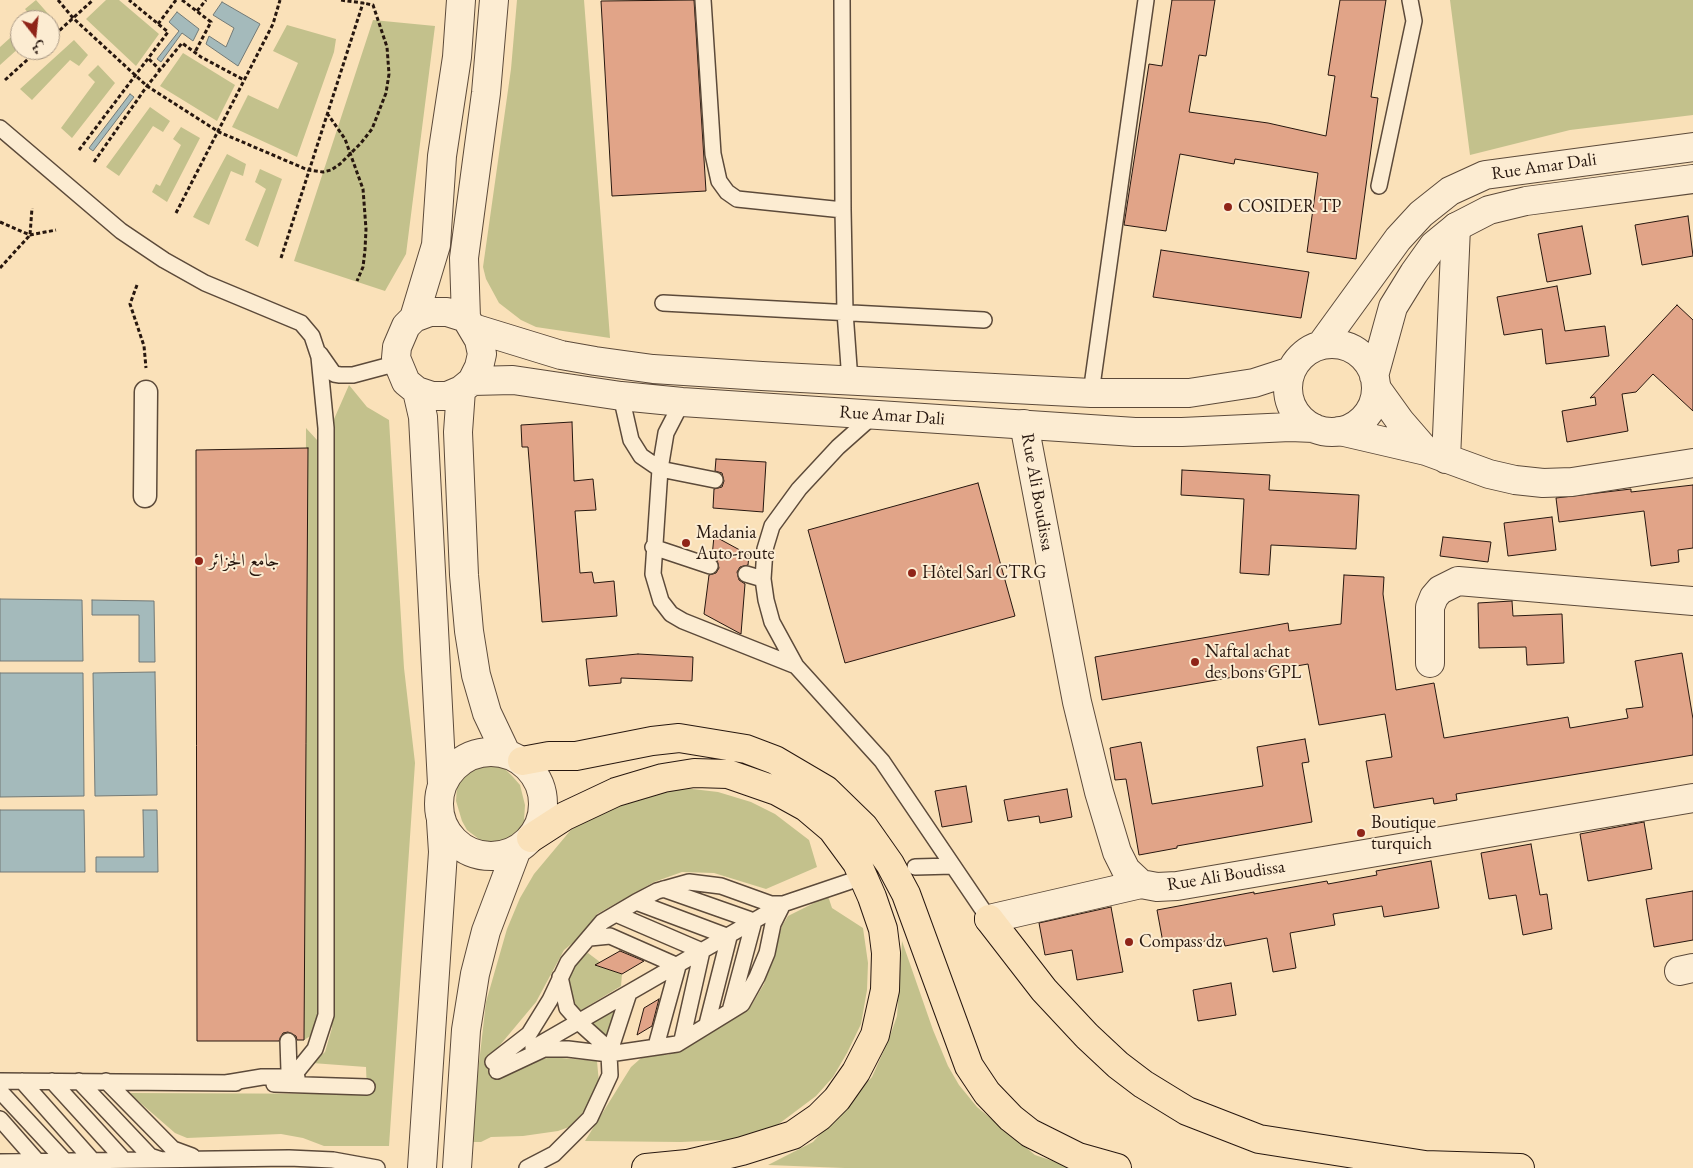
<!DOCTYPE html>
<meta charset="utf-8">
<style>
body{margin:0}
#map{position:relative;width:1693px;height:1168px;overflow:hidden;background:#fae1b9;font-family:"EB Garamond",Amiri,serif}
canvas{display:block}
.north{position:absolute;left:10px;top:10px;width:50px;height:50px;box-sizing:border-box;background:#fcecd2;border:1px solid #a79784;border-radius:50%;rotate:164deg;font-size:14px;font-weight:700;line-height:20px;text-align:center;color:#27170f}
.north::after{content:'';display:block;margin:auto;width:18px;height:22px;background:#8f2418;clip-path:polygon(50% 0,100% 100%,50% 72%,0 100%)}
</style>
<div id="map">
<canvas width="1693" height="1168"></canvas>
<div class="north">ش</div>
</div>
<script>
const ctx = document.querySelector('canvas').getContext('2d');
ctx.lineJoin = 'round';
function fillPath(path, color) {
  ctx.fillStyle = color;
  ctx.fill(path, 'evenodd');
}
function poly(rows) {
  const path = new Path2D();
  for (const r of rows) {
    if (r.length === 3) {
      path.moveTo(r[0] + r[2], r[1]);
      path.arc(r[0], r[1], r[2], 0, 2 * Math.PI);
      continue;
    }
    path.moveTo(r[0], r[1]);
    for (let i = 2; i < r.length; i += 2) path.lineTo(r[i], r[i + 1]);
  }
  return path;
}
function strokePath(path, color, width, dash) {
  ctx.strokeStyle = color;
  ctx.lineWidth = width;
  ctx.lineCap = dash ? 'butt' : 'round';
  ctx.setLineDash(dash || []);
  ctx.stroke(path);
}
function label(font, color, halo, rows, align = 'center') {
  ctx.font = font + ' "EB Garamond",Amiri,serif';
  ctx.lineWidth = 4;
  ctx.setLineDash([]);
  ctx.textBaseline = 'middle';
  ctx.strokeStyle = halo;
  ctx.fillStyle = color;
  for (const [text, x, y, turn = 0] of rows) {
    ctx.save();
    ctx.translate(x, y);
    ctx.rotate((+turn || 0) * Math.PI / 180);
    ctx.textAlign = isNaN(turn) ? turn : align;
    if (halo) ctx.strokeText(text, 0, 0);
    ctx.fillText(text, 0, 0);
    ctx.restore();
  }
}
const green = poly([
 [36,0,51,17,49,20,30,20,32,18,25,9],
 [106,0,119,0,159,34,136,66,86,19],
 [517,0,584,0,610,338,536,327,521,320,499,303,486,279,483,267,511,69],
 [1450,0,1693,0,1693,115,1570,130,1470,155],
 [373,20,435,26,406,254,385,291,294,261],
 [287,25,336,39,334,52,297,157,232,127,248,95,278,109,298,63,273,51],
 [20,29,20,47,0,65,0,47],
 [74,40,88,55,79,66,70,60,32,100,20,89],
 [183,53,235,85,217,121,160,86],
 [98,65,115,83,72,138,61,128,95,82,88,75],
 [150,107,170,121,163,132,153,126,119,176,106,167],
 [181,127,200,138,167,202,152,192,156,184,160,186,181,145,173,139],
 [227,154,246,164,243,176,231,171,209,225,193,217],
 [260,169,282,179,258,247,245,240,266,189,255,182],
 [349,385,367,407,389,420,404,668,415,763,389,1146,324,1146,303,1138,281,1134,187,1138,175,1133,129,1093,367,1094,366,1067,312,1063,325,1052,332,1028,331,426],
 [306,428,317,440,321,465,318,1014,312,1035,304,1040],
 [491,763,505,769,513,777,520,785,525,805,524,821,519,834,506,843,499,844,484,843,467,830,462,821,456,801,457,787,464,775,474,767],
 [684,788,718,792,751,802,775,814,809,840,817,867,766,889,714,873,682,872,654,882,597,914,585,933,564,950,536,1002,490,1057,521,1066,550,1057,597,1061,599,1083,590,1105,569,1127,558,1131,523,1136,491,1137,481,1142,470,1142,486,1002,507,929,520,898,534,874,570,831,589,816,646,793],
 [828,896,832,908,863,928,868,963,867,990,861,1024,847,1053,833,1077,816,1096,776,1126,752,1136,727,1140,681,1142,585,1141,631,1067,648,1052,668,1055,751,1006,764,984,782,926,788,916],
 [902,941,933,1030,948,1066,959,1085,977,1107,1035,1155,1074,1168,845,1168,768,1165,813,1142,872,1077,889,1039,897,1016],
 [588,953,600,962,596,965,622,974,621,986,578,1012,568,983,569,973,581,957],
 [617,1008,607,1045,590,1024]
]);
const water = poly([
 [222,2,260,24,238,66,206,44,209,36,226,47,234,28,213,15,222,2],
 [177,12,199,29,193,41,182,33,161,62,157,59,179,31,169,22,177,12],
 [130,94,134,97,93,151,89,148,130,94],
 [0,599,82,600,83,661,0,661,0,599],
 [92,600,154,601,155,662,139,662,139,615,92,615,92,600],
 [155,672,157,795,95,796,93,673,155,672],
 [0,673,83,673,84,796,0,797,0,673],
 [0,810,84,810,85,872,0,872,0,810],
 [143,810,157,810,158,872,96,872,96,857,144,857,143,810]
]);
const building = poly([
 [694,0,706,191,612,196,601,1,694,0],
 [1172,0,1215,0,1206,56,1199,55,1189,112,1268,123,1326,136,1335,76,1328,75,1340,0,1386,0,1371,97,1378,98,1356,259,1307,252,1318,173,1235,159,1234,164,1180,154,1166,231,1124,225,1149,64,1162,66,1172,0],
 [1688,216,1693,256,1642,265,1635,225,1688,216],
 [1582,226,1591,274,1547,282,1538,234,1582,226],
 [1161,250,1309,272,1301,318,1153,297,1161,250],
 [1557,286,1565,331,1605,326,1609,356,1546,364,1542,329,1504,335,1497,297,1557,286],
 [1677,305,1693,320,1693,411,1653,374,1636,392,1622,394,1628,431,1567,442,1562,411,1596,405,1595,397,1590,398,1677,305],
 [572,422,574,481,593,479,596,510,575,511,580,573,592,572,594,583,614,581,617,616,542,622,528,447,522,447,521,425,572,422],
 [308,448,304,1040,297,1040,296,1036,288,1032,283,1033,279,1041,197,1041,196,450,308,448],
 [716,459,766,462,763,512,713,508,714,489,722,487,724,481,722,473,715,471,716,459],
 [1182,470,1270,475,1269,490,1359,495,1356,549,1271,545,1269,575,1240,573,1244,499,1181,495,1182,470],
 [978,483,1015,616,845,663,808,530,978,483],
 [1693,485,1693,548,1678,550,1679,562,1651,566,1644,511,1559,522,1556,498,1631,489,1631,492,1693,485],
 [1552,517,1556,550,1508,556,1504,523,1552,517],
 [714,536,749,555,748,565,740,567,737,572,739,580,745,584,741,634,704,614,709,575,716,573,719,568,717,560,712,557,714,536],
 [1443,537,1491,542,1488,562,1440,556,1443,537],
 [1344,575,1384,577,1383,594,1396,690,1434,683,1444,738,1568,717,1570,728,1628,718,1626,709,1643,707,1635,661,1682,653,1693,719,1693,755,1456,794,1457,800,1434,804,1433,798,1374,808,1366,761,1392,757,1385,714,1319,725,1308,664,1102,700,1095,657,1288,623,1289,631,1341,624,1344,575],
 [1512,601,1513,616,1562,614,1564,663,1527,665,1526,647,1479,648,1478,603,1512,601],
 [638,654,693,657,692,681,621,678,621,683,589,686,586,659,638,654],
 [1305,739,1309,762,1302,763,1312,822,1177,846,1177,848,1139,855,1126,779,1115,780,1110,748,1141,742,1152,804,1263,786,1257,747,1305,739],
 [966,786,972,822,942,827,935,791,966,786],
 [1067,789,1072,817,1040,823,1039,816,1008,821,1004,800,1067,789],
 [1644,822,1652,869,1588,881,1580,834,1644,822],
 [1531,844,1540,895,1547,894,1552,929,1523,935,1516,895,1489,899,1481,853,1531,844],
 [1431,861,1439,908,1384,917,1382,906,1333,914,1335,925,1290,933,1296,968,1273,972,1267,938,1225,946,1223,938,1164,948,1157,910,1254,892,1254,894,1327,881,1328,884,1377,875,1376,871,1431,861],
 [1693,891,1693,940,1654,947,1646,899,1693,891],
 [1111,907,1123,972,1077,980,1072,950,1045,955,1039,923,1111,907],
 [620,951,644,961,622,974,595,965,620,951],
 [1231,983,1236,1015,1198,1021,1193,990,1231,983],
 [659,999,652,1026,637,1035,644,1008,659,999]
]);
const path = poly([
 [58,0,73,18,147,86,219,132,308,170,323,172,331,170,340,164,361,143,372,129,386,93,389,74,387,47,373,5,363,3],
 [182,0,211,22,195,52],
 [197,11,206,0],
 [158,24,176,0],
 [50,39,93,0],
 [149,59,160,70],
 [5,80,38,50],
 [327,113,345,139,363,189,366,229,365,250,363,267,357,281],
 [79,150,168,32,129,0],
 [94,162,147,86,182,43,201,57,244,80],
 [176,213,273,24,280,0],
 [0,222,30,235,56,230],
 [281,258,363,3,340,0],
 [0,268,30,235,32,208],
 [137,285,130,304,144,346,146,368]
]);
const service = poly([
 [703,0,713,154,719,181,727,192,737,199,843,210],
 [842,0,843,210,845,312,850,381],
 [0,128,121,231,164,260,205,283,301,323,312,336,319,357,326,428,326,1015,315,1049,298,1070,286,1077,262,1077,226,1083],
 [1379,186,1414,21,1410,0],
 [663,303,984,320],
 [320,354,334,374,340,375,353,375,398,363],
 [1091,393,1146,0],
 [621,396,631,440,641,456,660,469,715,480],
 [682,402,666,433,660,469,653,574,661,601,671,614,683,621,796,666],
 [874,415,838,447,799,489,772,526,765,549,763,579,766,600,772,622,796,666,882,761,989,919],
 [653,547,710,566],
 [746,574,763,579],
 [915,867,953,866],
 [663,889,754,921,730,1011],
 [636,902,729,937,707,1024],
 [616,914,702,951,682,1040],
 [590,938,610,936,678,966,656,1046],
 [288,1041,289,1071,292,1077,297,1077],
 [533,1048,783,904,854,880],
 [609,1054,628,996],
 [493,1062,529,1034,550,1000,568,962,602,922,636,902,657,891,689,882,721,886,771,904,783,904,773,924,767,953,757,977,742,1004,677,1044,609,1054,568,1049,544,1049,497,1071],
 [0,1081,236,1083],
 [22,1081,93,1161],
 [52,1081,124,1160],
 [79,1081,150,1156,159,1159],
 [106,1081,173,1149,192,1156],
 [274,1084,367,1087],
 [0,1091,65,1161],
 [0,1119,37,1161],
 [0,1162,289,1158,333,1160,377,1168],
 [527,1168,554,1154,590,1118,610,1075,609,1054,603,1044,583,1026,567,1008,560,977]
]);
const pedestrian = poly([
 [145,496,146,392]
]);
const minor = poly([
 [1377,389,1400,421,1426,451],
 [1024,424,1077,702,1099,792,1117,852,1126,870,1141,884,1157,887,1177,886,1693,798],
 [1340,431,1426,451,1489,474,1515,480,1543,483,1572,482,1693,463],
 [1446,459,1456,227],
 [1430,663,1430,607,1434,597,1440,590,1458,581,1693,601],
 [989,919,1141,884],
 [1679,971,1693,968]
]);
const tertiary = poly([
 [430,312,447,312,466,318,479,340,482,354,479,367,472,381,461,390,447,396,432,396,417,391,406,382,396,358,397,347,406,326,414,318,430,312],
 [414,318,436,245,442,156,457,57,461,0],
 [466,318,464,258,486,93,494,0],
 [473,328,561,355,595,361,653,369,762,376,1091,393,1189,393,1254,383,1291,371],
 [1332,388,44],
 [1321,345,1398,239,1421,214,1450,191,1485,175,1693,147],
 [1374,376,1393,307,1414,273,1434,245,1456,227,1489,210,1526,201,1693,179],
 [472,381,513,380,621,396,682,402,1135,432,1182,432,1290,427,1314,428],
 [461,390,458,432,464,575,469,631,476,675,487,713,506,753],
 [417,391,423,417,442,784],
 [491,804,52],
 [422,1168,443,852,441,821],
 [457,1168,466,1030,475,974,486,931,517,849]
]);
const motorway = poly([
 [522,761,549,756,576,756,652,741,679,738,746,749,775,760,826,790,864,827,890,864,906,894,969,1066,987,1093,1011,1118,1030,1133,1078,1157,1117,1168],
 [531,838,565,816,616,792,663,778,694,773,728,774,777,791,806,807,832,829,857,863,872,897,883,929,886,953,885,990,875,1035,856,1072,837,1099,819,1117,793,1135,742,1151,687,1164,646,1168],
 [989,919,1044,990,1087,1036,1118,1065,1143,1084,1187,1111,1259,1139,1425,1165,1520,1168]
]);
const markers = [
 [1228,207,5,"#8f2418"],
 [686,543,5,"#8f2418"],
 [199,561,5,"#8f2418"],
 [912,573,5,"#8f2418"],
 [1195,662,5,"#8f2418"],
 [1361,833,5,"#8f2418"],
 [1129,942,5,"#8f2418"]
];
const streetNames = [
 ["Rue Amar Dali",1544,167,-8],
 ["Rue Amar Dali",892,416,4],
 ["Rue Ali Boudissa",1037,492,80],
 ["Rue Ali Boudissa",1226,876,-9]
];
const poiNames = [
 ["COSIDER TP",1238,207],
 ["Madania",696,533],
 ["Auto-route",696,554],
 ["جامع الجزائر",209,561],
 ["Hôtel Sarl CTRG",922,573],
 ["Naftal achat",1205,652],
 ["des bons GPL",1205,673],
 ["Boutique",1371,823],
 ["turquich",1371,844],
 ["Compass dz",1139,942]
];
fillPath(green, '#c3c18c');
fillPath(water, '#a4babb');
strokePath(water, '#727976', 1);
fillPath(building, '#e1a488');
strokePath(building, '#27170f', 1);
strokePath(service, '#5c4a3a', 18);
strokePath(pedestrian, '#5c4a3a', 25);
strokePath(minor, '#5c4a3a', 30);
strokePath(tertiary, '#5c4a3a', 30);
strokePath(motorway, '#27170f', 30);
strokePath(path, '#27170f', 3, [4, 2.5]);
strokePath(service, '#fcecd2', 15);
strokePath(pedestrian, '#fcecd2', 22);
strokePath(minor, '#fcecd2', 28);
strokePath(tertiary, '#fcecd2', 28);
strokePath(motorway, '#fae1b9', 28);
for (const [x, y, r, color] of markers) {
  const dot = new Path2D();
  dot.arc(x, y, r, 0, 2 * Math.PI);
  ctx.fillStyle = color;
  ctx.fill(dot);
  strokePath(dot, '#fcecd2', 2);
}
label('18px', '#27170f', '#fcecd2', streetNames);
label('18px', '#27170f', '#fcecd2', poiNames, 'left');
</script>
